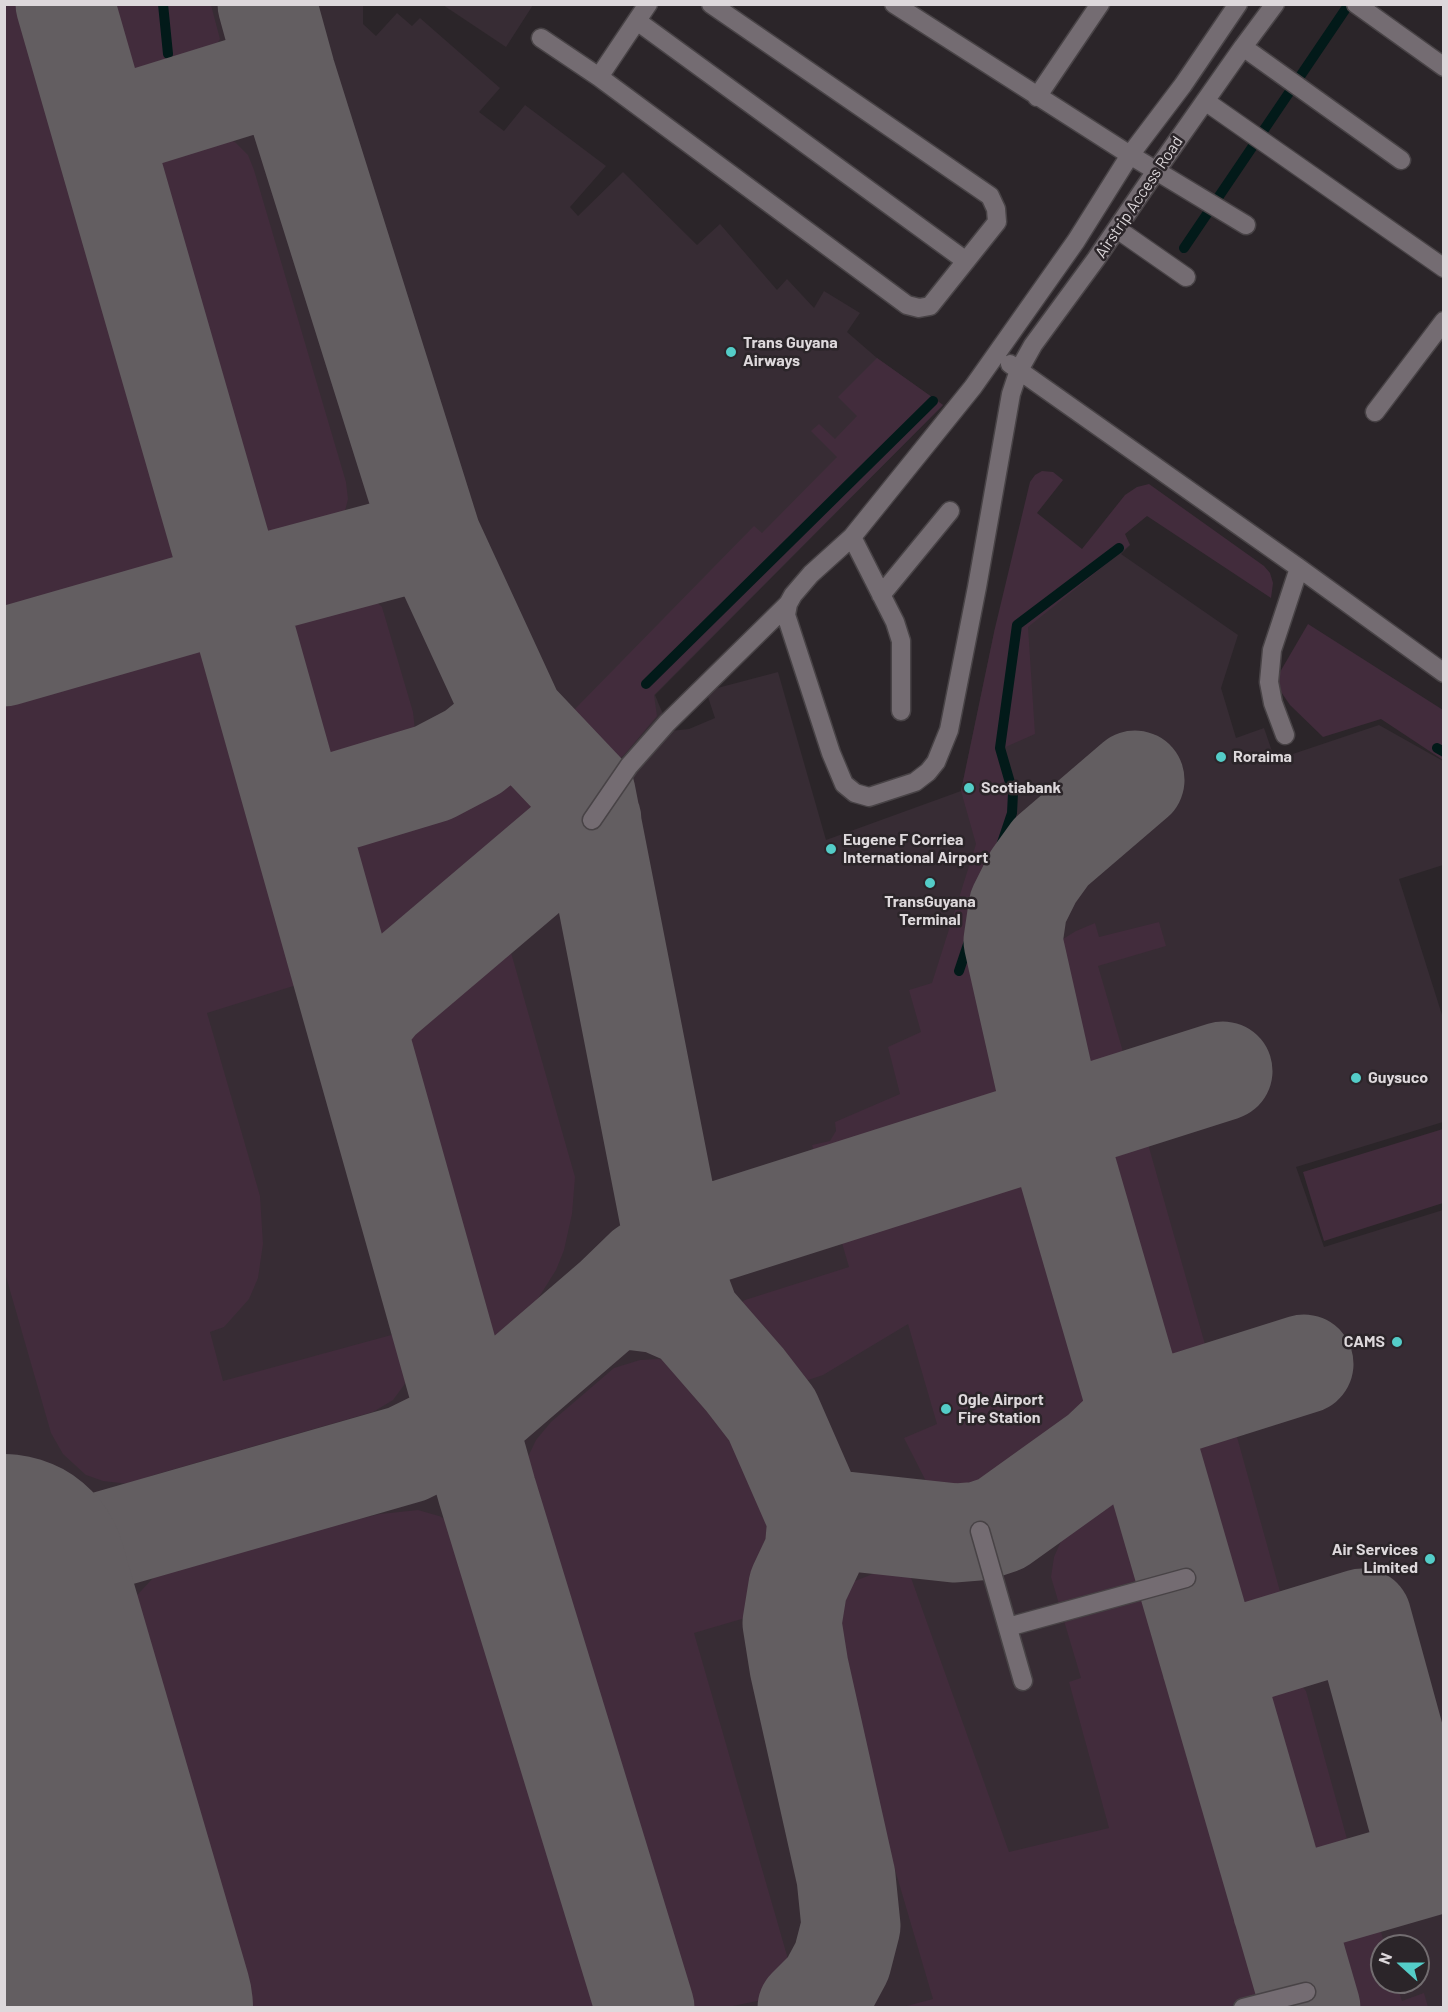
<!DOCTYPE html>
<style>
body{margin:0}
#map{position:relative;width:1448px;height:2012px;overflow:hidden;background:#2b2529;font-family:Barlow,sans-serif}
canvas{display:block}
.frame{position:absolute;inset:0;border:6px solid #ddd8db;pointer-events:none}
.north{position:absolute;left:1370px;top:1934px;width:60px;height:60px;box-sizing:border-box;background:#2b2529;border:2px solid #726d70;border-radius:50%;rotate:291deg;font-size:16px;font-weight:700;line-height:24px;text-align:center;color:#ddd8db}
.north::after{content:'';display:block;margin:auto;width:21px;height:27px;background:#54cdc8;clip-path:polygon(50% 0,100% 100%,50% 72%,0 100%)}
</style>
<div id="map">
<canvas width="1448" height="2012"></canvas>
<div class="frame"></div>
<div class="north">N</div>
</div>
<script>
const ctx = document.querySelector('canvas').getContext('2d');
ctx.lineJoin = 'round';
function fillPath(path, color) {
  ctx.fillStyle = color;
  ctx.fill(path, 'evenodd');
}
function poly(rows) {
  const path = new Path2D();
  for (const r of rows) {
    path.moveTo(r[0], r[1]);
    for (let i = 2; i < r.length; i += 2) path.lineTo(r[i], r[i + 1]);
  }
  return path;
}
function strokePath(path, color, width, dash) {
  ctx.strokeStyle = color;
  ctx.lineWidth = width;
  ctx.lineCap = dash ? 'butt' : 'round';
  ctx.setLineDash(dash || []);
  ctx.stroke(path);
}
function label(font, color, halo, rows, align = 'center') {
  ctx.font = font + ' Barlow,sans-serif';
  ctx.lineWidth = 5;
  ctx.setLineDash([]);
  ctx.textBaseline = 'middle';
  ctx.strokeStyle = halo;
  ctx.fillStyle = color;
  for (const [text, x, y, turn = 0] of rows) {
    ctx.save();
    ctx.translate(x, y);
    ctx.rotate((+turn || 0) * Math.PI / 180);
    ctx.textAlign = isNaN(turn) ? turn : align;
    if (halo) ctx.strokeText(text, 0, 0);
    ctx.fillText(text, 0, 0);
    ctx.restore();
  }
}
const built = poly([
 [5,5,363,5,363,24,376,36,397,13,412,26,420,18,500,88,479,112,504,131,525,105,606,166,570,207,578,216,623,172,697,245,720,224,777,290,787,279,814,308,824,291,860,313,847,332,877,358,943,405,655,695,670,731,689,729,715,718,706,691,778,672,826,840,961,791,995,628,1130,545,1121,554,1238,635,1221,688,1236,738,1264,728,1275,760,1379,725,1443,761,1443,865,1399,879,1443,1018,1443,1122,1296,1167,1324,1247,1443,1210,1443,2007,5,2008],
 [1382,1946,1418,1946,1418,1982,1382,1982],
 [443,5,533,5,506,47]
]);
const green = poly([
 [4,5,47,5,177,493,178,519,172,558,164,571,151,584,127,597,5,627],
 [93,5,211,5,220,39,206,62,194,76,178,86,155,93,135,87,123,79,113,69],
 [205,131,222,134,236,143,248,155,254,170,346,482,348,499,344,515,336,530,323,542,308,548,291,550,274,546,260,538,248,525,241,510,150,198,148,181,152,165,161,150,173,139,188,132],
 [877,358,943,405,654,695,657,716,624,755,614,762,598,765,586,761,578,756,570,745,567,729,569,720,575,709,754,526,762,533,837,457,811,431,819,424,835,439,857,416,838,397],
 [1042,471,1053,472,1063,480,1037,513,1082,549,1125,495,1137,487,1149,484,1264,566,1270,573,1273,583,1271,598,1147,516,1125,534,1130,545,1028,627,1035,734,1001,749,1014,793,1017,820,1044,815,1048,832,1029,851,1016,873,994,928,987,951,986,975,990,1000,1013,1097,1015,1108,1014,1118,1009,1124,1000,1130,823,1182,812,1145,830,1141,836,1131,835,1122,900,1094,888,1047,921,1032,909,990,932,983,976,844,961,791,995,628,1030,482,1035,475],
 [339,587,362,592,372,598,382,607,413,712,415,730,411,747,400,758,352,771,328,767,314,758,306,747,294,715,280,652,281,635,284,623,293,608,305,597,319,590],
 [1308,624,1443,710,1443,760,1381,719,1323,737,1290,705,1279,689,1278,680,1280,672],
 [176,635,189,637,214,648,227,664,319,978,207,1013,260,1196,263,1244,258,1278,249,1299,224,1327,210,1332,223,1381,417,1328,420,1336,415,1359,404,1385,393,1400,373,1412,154,1475,129,1484,103,1481,86,1475,63,1454,51,1433,5,1273,5,682,165,637],
 [521,773,534,773,547,779,556,789,559,803,557,816,550,829,442,938,422,954,409,958,389,957,373,952,360,944,344,889,342,876,345,862,353,844,362,829,389,813,448,805,478,796],
 [1159,922,1166,946,1098,966,1133,1086,1066,1109,1038,1002,1040,975,1045,962,1063,939,1076,931,1095,923,1099,937],
 [504,928,575,1177,572,1214,564,1250,556,1270,539,1297,522,1319,494,1338,481,1337,473,1331,467,1322,393,1067,393,1051,397,1034,408,1019],
 [1443,1129,1443,1203,1324,1241,1303,1172],
 [1148,1144,1208,1355,1205,1368,1200,1373,1159,1383,1149,1380,1142,1374,1084,1158],
 [1011,1171,1027,1173,1041,1182,1050,1196,1106,1401,1107,1415,1101,1429,1090,1441,1063,1453,1036,1462,989,1500,968,1505,949,1503,932,1493,904,1438,937,1424,908,1324,823,1375,802,1382,781,1384,763,1375,728,1332,726,1323,730,1311,745,1300,849,1267,837,1226],
 [659,1359,688,1365,714,1374,765,1434,787,1527,789,1546,784,1571,775,1593,762,1613,694,1633,790,1966,786,1978,772,1995,762,2000,728,2007,670,2007,659,1997,649,1981,520,1512,520,1487,526,1461,536,1440,551,1422,614,1368,640,1360],
 [1237,1437,1281,1595,1283,1607,1277,1619,1269,1628,1257,1633,1244,1634,1232,1631,1222,1624,1215,1613,1170,1457],
 [1117,1474,1132,1482,1286,2007,903,2007,933,1999,815,1597,905,1561,1009,1852,1109,1828,1069,1682,1081,1678,1051,1577,1054,1557,1070,1521,1089,1488,1102,1477],
 [418,1510,439,1516,462,1528,478,1543,495,1571,618,2007,214,2007,124,1699,113,1652,117,1624,128,1605,154,1577,188,1560,380,1514],
 [1279,1673,1295,1679,1306,1691,1347,1839,1347,1848,1340,1863,1327,1873,1319,1874,1303,1872,1296,1867,1286,1854,1247,1712,1247,1695,1257,1681,1271,1674],
 [5,1867,46,2007,5,2007],
 [1375,1910,1385,1946,1382,1946,1382,1982,1396,1982,1402,2001,1424,1993,1428,2007,1333,2007,1310,1929]
]);
const stream = poly([
 [163,4,168,54],
 [1184,248,1349,4],
 [646,684,933,401],
 [1437,748,1444,752],
 [959,971,1012,813,1013,793,1000,748,1017,625,1119,548]
]);
const taxiway = poly([
 [65,4,234,591,487,1491,645,2008],
 [267,4,286,73,432,538,515,718,586,793,675,1248,679,1286,691,1318],
 [102,130,286,73],
 [4,657,234,591,432,538],
 [1135,780,1051,852,1033,877,1018,907,1013,941,1054,1123,1311,2008],
 [297,814,433,773,473,752,515,718],
 [357,1028,380,1000,592,820],
 [627,1300,659,1304,691,1318,745,1380,772,1415,817,1518,814,1552,798,1586,792,1623,799,1667,846,1877,851,1926,842,1961,828,1987,807,2008],
 [817,1518,955,1533,980,1531,1001,1524,1100,1453,1139,1416,1304,1364],
 [4,1533,17,1540,39,1548,62,1553,407,1454,468,1424,613,1299,644,1269,675,1248,716,1232,1223,1071],
 [19,1626,24,1597,33,1579,45,1564,62,1553],
 [1211,1664,1362,1618,1430,1866],
 [1282,1909,1444,1862]
]);
const runway = poly([
 [4,1577,130,2008]
]);
const minor = poly([
 [894,4,1130,155,1246,225],
 [1238,4,1183,85,1130,155,1076,241,973,387,852,537,811,574,793,595,788,604,786,615,831,753,844,784,855,793,869,797,915,782,928,772,936,762,949,730,977,587,1011,394,1019,370,1033,345,1096,259,1156,171,1243,47,1275,4],
 [1356,4,1444,67],
 [637,21,966,261],
 [541,38,599,77,907,305,919,308,930,306,997,222,996,209,990,196,711,4],
 [1243,47,1401,160],
 [599,77,648,4],
 [1037,97,1100,4],
 [1205,101,1444,268],
 [1117,229,1186,277],
 [1010,364,1299,568,1444,673],
 [1375,412,1444,321],
 [852,537,895,622,901,641,901,711],
 [881,595,950,511],
 [1285,735,1273,703,1269,682,1272,650,1299,568],
 [592,820,629,766,667,723,788,604],
 [980,1531,1023,1681],
 [1008,1627,1186,1578],
 [1243,2008,1306,1992]
]);
const markers = [
 [731,352,6,"#54cdc8"],
 [1221,757,6,"#54cdc8"],
 [969,788,6,"#54cdc8"],
 [831,849,6,"#54cdc8"],
 [930,883,6,"#54cdc8"],
 [1356,1078,6,"#54cdc8"],
 [1397,1342,6,"#54cdc8"],
 [946,1409,6,"#54cdc8"],
 [1430,1559,6,"#54cdc8"]
];
const streetNames = [
 ["Airstrip Access Road",1139,197,-56]
];
const poiNames = [
 ["Trans Guyana",743,343],
 ["Airways",743,361],
 ["Roraima",1233,757],
 ["Scotiabank",981,788],
 ["Eugene F Corriea",843,840],
 ["International Airport",843,858],
 ["TransGuyana",930,902,"center"],
 ["Terminal",930,920,"center"],
 ["Guysuco",1368,1078],
 ["CAMS",1385,1342,"right"],
 ["Ogle Airport",958,1400],
 ["Fire Station",958,1418],
 ["Air Services",1418,1550,"right"],
 ["Limited",1418,1568,"right"]
];
fillPath(built, '#372c34');
fillPath(green, '#422c3c');
strokePath(stream, '#021a19', 10);
strokePath(taxiway, '#635e61', 99);
strokePath(runway, '#635e61', 246);
strokePath(minor, '#484346', 21);
strokePath(minor, '#746c72', 18);
for (const [x, y, r, color] of markers) {
  const dot = new Path2D();
  dot.arc(x, y, r, 0, 2 * Math.PI);
  ctx.fillStyle = color;
  ctx.fill(dot);
  strokePath(dot, '#2b2529', 2);
}
label('16px', '#ddd8db', '#2b2529', streetNames);
label('bold 16px', '#ddd8db', '#2b2529', poiNames, 'left');
</script>
